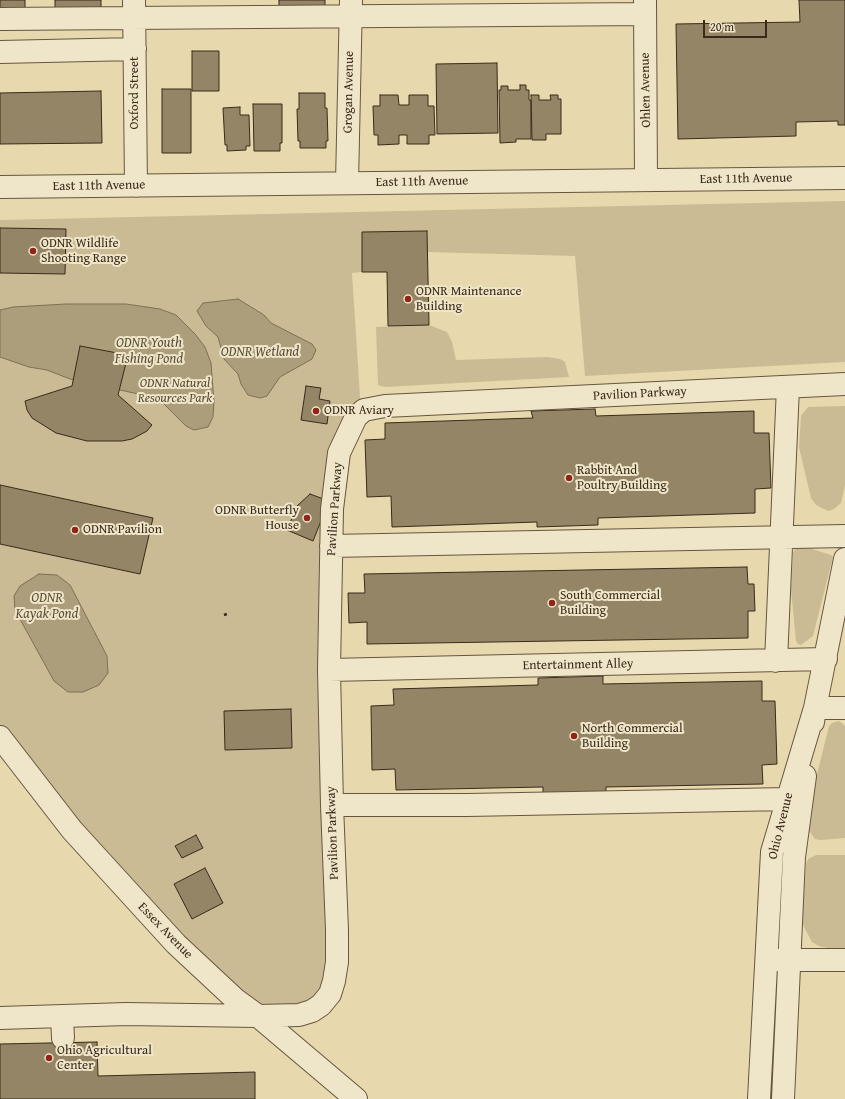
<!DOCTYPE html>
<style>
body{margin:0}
#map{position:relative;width:845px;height:1099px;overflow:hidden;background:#e7d9ad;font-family:"Gentium Book Plus",serif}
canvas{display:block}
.scale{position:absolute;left:703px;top:20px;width:64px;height:18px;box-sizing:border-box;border:2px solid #3b2a1a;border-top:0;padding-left:5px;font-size:12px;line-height:14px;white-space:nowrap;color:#3b2a1a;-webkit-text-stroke:3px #efe6ca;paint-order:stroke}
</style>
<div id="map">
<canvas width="845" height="1099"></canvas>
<div class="scale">20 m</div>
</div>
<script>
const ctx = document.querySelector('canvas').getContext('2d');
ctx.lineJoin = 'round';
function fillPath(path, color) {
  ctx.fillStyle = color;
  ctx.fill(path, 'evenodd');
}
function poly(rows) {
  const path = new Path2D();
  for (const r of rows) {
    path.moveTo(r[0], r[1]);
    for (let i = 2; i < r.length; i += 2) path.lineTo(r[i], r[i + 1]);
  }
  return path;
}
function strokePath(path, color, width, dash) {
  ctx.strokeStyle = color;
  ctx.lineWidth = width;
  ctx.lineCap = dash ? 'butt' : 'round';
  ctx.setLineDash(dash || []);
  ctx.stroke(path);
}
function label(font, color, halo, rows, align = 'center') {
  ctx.font = font + ' "Gentium Book Plus",serif';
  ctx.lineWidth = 4;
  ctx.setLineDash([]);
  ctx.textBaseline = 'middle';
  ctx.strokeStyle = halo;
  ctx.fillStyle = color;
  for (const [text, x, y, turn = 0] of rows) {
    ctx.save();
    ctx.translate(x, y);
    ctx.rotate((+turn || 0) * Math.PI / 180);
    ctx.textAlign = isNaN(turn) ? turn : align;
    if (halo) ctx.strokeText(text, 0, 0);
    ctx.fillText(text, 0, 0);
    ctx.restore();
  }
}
const green = poly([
 [845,201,845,362,585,376,575,256,427,252,427,231,362,232,362,272,352,273,361,412,339,453,334,981,299,1015,236,1000,0,737,0,220],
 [429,325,447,332,452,342,456,360,548,357,560,359,565,362,569,377,385,387,378,385,376,327],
 [845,406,845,485,841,503,834,509,828,511,816,505,811,498,799,447,801,416,808,407],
 [803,546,831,555,833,557,813,636,801,645,798,644,796,641,791,590,793,553,795,549],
 [839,721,845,726,845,838,820,840,815,839,809,831,812,794,829,726,832,723],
 [816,855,845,855,845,949,836,950,819,946,812,942,804,927,802,921,806,864,808,859]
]);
const water = poly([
 [238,299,264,315,271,323,312,344,316,350,312,359,280,377,267,396,260,398,248,395,241,384,238,374,224,359,218,337,206,326,197,311,203,303,238,299],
 [66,304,126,304,160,309,176,315,195,334,205,347,211,363,214,402,213,417,208,427,194,430,186,426,162,402,152,397,70,379,47,370,29,367,0,357,0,310,13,307,66,304],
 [39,574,57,575,70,585,107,656,108,673,99,685,83,692,68,692,54,681,15,610,14,596,20,586,39,574]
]);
const building = poly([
 [0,0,25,0,25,9,0,10,0,0],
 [55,0,101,0,101,10,55,11,55,0],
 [279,0,325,0,325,7,279,7,279,0],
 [799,0,845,0,845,125,838,125,838,121,796,122,796,136,678,139,676,24,800,22,799,0],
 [192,51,219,51,219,91,192,91,192,51],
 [497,63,498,133,437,134,436,64,497,63],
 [520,85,526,85,526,90,529,90,529,100,531,100,531,139,516,139,516,142,500,143,499,90,501,90,501,86,508,86,508,90,520,90,520,85],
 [162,89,191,89,191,153,162,153,162,89],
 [101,91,102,143,0,144,0,93,101,91],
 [299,93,325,93,325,108,327,108,328,141,326,141,326,148,300,148,300,141,298,141,297,109,299,109,299,93],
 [380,95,398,95,399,105,409,105,409,95,428,95,428,106,434,106,435,135,429,135,429,144,407,144,407,135,399,135,399,144,378,145,378,135,374,135,373,106,380,106,380,95],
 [531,95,539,95,539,100,551,100,550,95,558,95,558,99,561,99,561,134,546,134,546,140,532,140,531,95],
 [253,104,282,104,282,143,280,143,280,151,254,151,253,104],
 [240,107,240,115,249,115,250,146,246,146,246,150,227,151,227,145,225,145,223,108,240,107],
 [0,228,66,229,65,274,0,273,0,228],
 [427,231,429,325,388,326,387,272,362,272,362,232,427,231],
 [80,346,128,355,118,395,152,425,147,431,132,439,122,441,87,441,56,433,32,418,27,410,25,401,72,386,80,346],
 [306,386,321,388,319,399,330,401,327,424,301,420,306,386],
 [595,409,596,416,754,411,754,433,769,433,771,488,755,489,755,513,598,518,598,525,537,527,537,522,392,527,391,496,367,497,365,440,385,439,385,423,533,418,531,411,595,409],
 [0,485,153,518,140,574,0,544,0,485],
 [310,494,329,501,313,541,287,530,297,506,310,494],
 [747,567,748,584,754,584,755,611,748,611,748,638,367,644,367,622,349,623,348,593,365,593,364,574,747,567],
 [603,676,603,684,762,681,762,701,775,701,777,764,762,765,763,784,606,787,606,793,543,795,543,787,396,790,395,769,372,770,371,706,394,705,393,689,538,685,538,678,603,676],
 [291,709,292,748,225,750,224,711,291,709],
 [196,835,203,848,182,858,175,846,196,835],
 [205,868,223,903,192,919,174,884,205,868],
 [97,1042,98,1076,255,1072,255,1099,0,1099,0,1044,97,1042]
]);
const path = poly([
 [224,615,227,614]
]);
const minor = poly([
 [134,0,136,186],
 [645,0,646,180],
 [0,19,645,14],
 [0,52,135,49],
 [347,183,351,0],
 [0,187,845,178],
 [331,546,845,536],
 [776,661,788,387],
 [329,670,826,659],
 [813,722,815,708,845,708],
 [0,737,72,830,176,944,236,1000,258,1016,356,1099],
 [332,805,467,805,787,799],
 [774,960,845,960],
 [62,1017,63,1038],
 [0,1018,126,1014,258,1016,299,1015,312,1011,321,1005,330,994,334,981,337,962,337,930,332,805,329,670,332,509,339,453,356,417,364,410,385,406,845,384],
 [759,1099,772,852,815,708,845,559],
 [783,1099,794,857,805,776]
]);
const markers = [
 [33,251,4,"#8f2418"],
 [408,299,4,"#8f2418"],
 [316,411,4,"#8f2418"],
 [569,478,4,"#8f2418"],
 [307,518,4,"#8f2418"],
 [75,530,4,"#8f2418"],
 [552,603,4,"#8f2418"],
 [574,736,4,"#8f2418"],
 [49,1058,4,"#8f2418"]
];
const streetNames = [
 ["Ohlen Avenue",646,90,-91],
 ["Grogan Avenue",349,92,-89],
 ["Oxford Street",135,93,-90],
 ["East 11th Avenue",746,179,-1],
 ["East 11th Avenue",422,182,-1],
 ["East 11th Avenue",99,186,-1],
 ["Pavilion Parkway",640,394,-3],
 ["Pavilion Parkway",335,509,-86],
 ["Entertainment Alley",578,665,-1],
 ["Ohio Avenue",781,826,-76],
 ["Pavilion Parkway",333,833,-92],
 ["Essex Avenue",165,931,46]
];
const poiNames = [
 ["ODNR Wildlife",41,244],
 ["Shooting Range",41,259],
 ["ODNR Maintenance",416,292],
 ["Building",416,307],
 ["ODNR Aviary",324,411],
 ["Rabbit And",577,471],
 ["Poultry Building",577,486],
 ["ODNR Butterfly",299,511,"right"],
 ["House",299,526,"right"],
 ["ODNR Pavilion",83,530],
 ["South Commercial",560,596],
 ["Building",560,611],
 ["North Commercial",582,729],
 ["Building",582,744],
 ["Ohio Agricultural",57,1051],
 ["Center",57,1066]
];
const parkNames = [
 ["ODNR Natural",175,384],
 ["Resources Park",175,399]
];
const waterNames = [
 ["ODNR Youth",149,343],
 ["Fishing Pond",149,359],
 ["ODNR Wetland",260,352],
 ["ODNR",47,598],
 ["Kayak Pond",47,614]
];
fillPath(green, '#cabb94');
fillPath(water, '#ad9e7b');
strokePath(water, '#7f7054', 1);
fillPath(building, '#948566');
strokePath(building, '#3b2a1a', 1);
strokePath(minor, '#66563f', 24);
strokePath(path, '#3b2a1a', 2.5, [3, 2]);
strokePath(minor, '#efe6ca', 22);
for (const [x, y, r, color] of markers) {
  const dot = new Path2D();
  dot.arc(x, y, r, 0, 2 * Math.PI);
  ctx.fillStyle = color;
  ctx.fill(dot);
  strokePath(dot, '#efe6ca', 1.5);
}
label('13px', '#3b2a1a', '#efe6ca', streetNames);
label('13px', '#3b2a1a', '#efe6ca', poiNames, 'left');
label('italic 13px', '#584732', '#efe6ca', parkNames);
label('italic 14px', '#5d4d37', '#efe6ca', waterNames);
</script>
